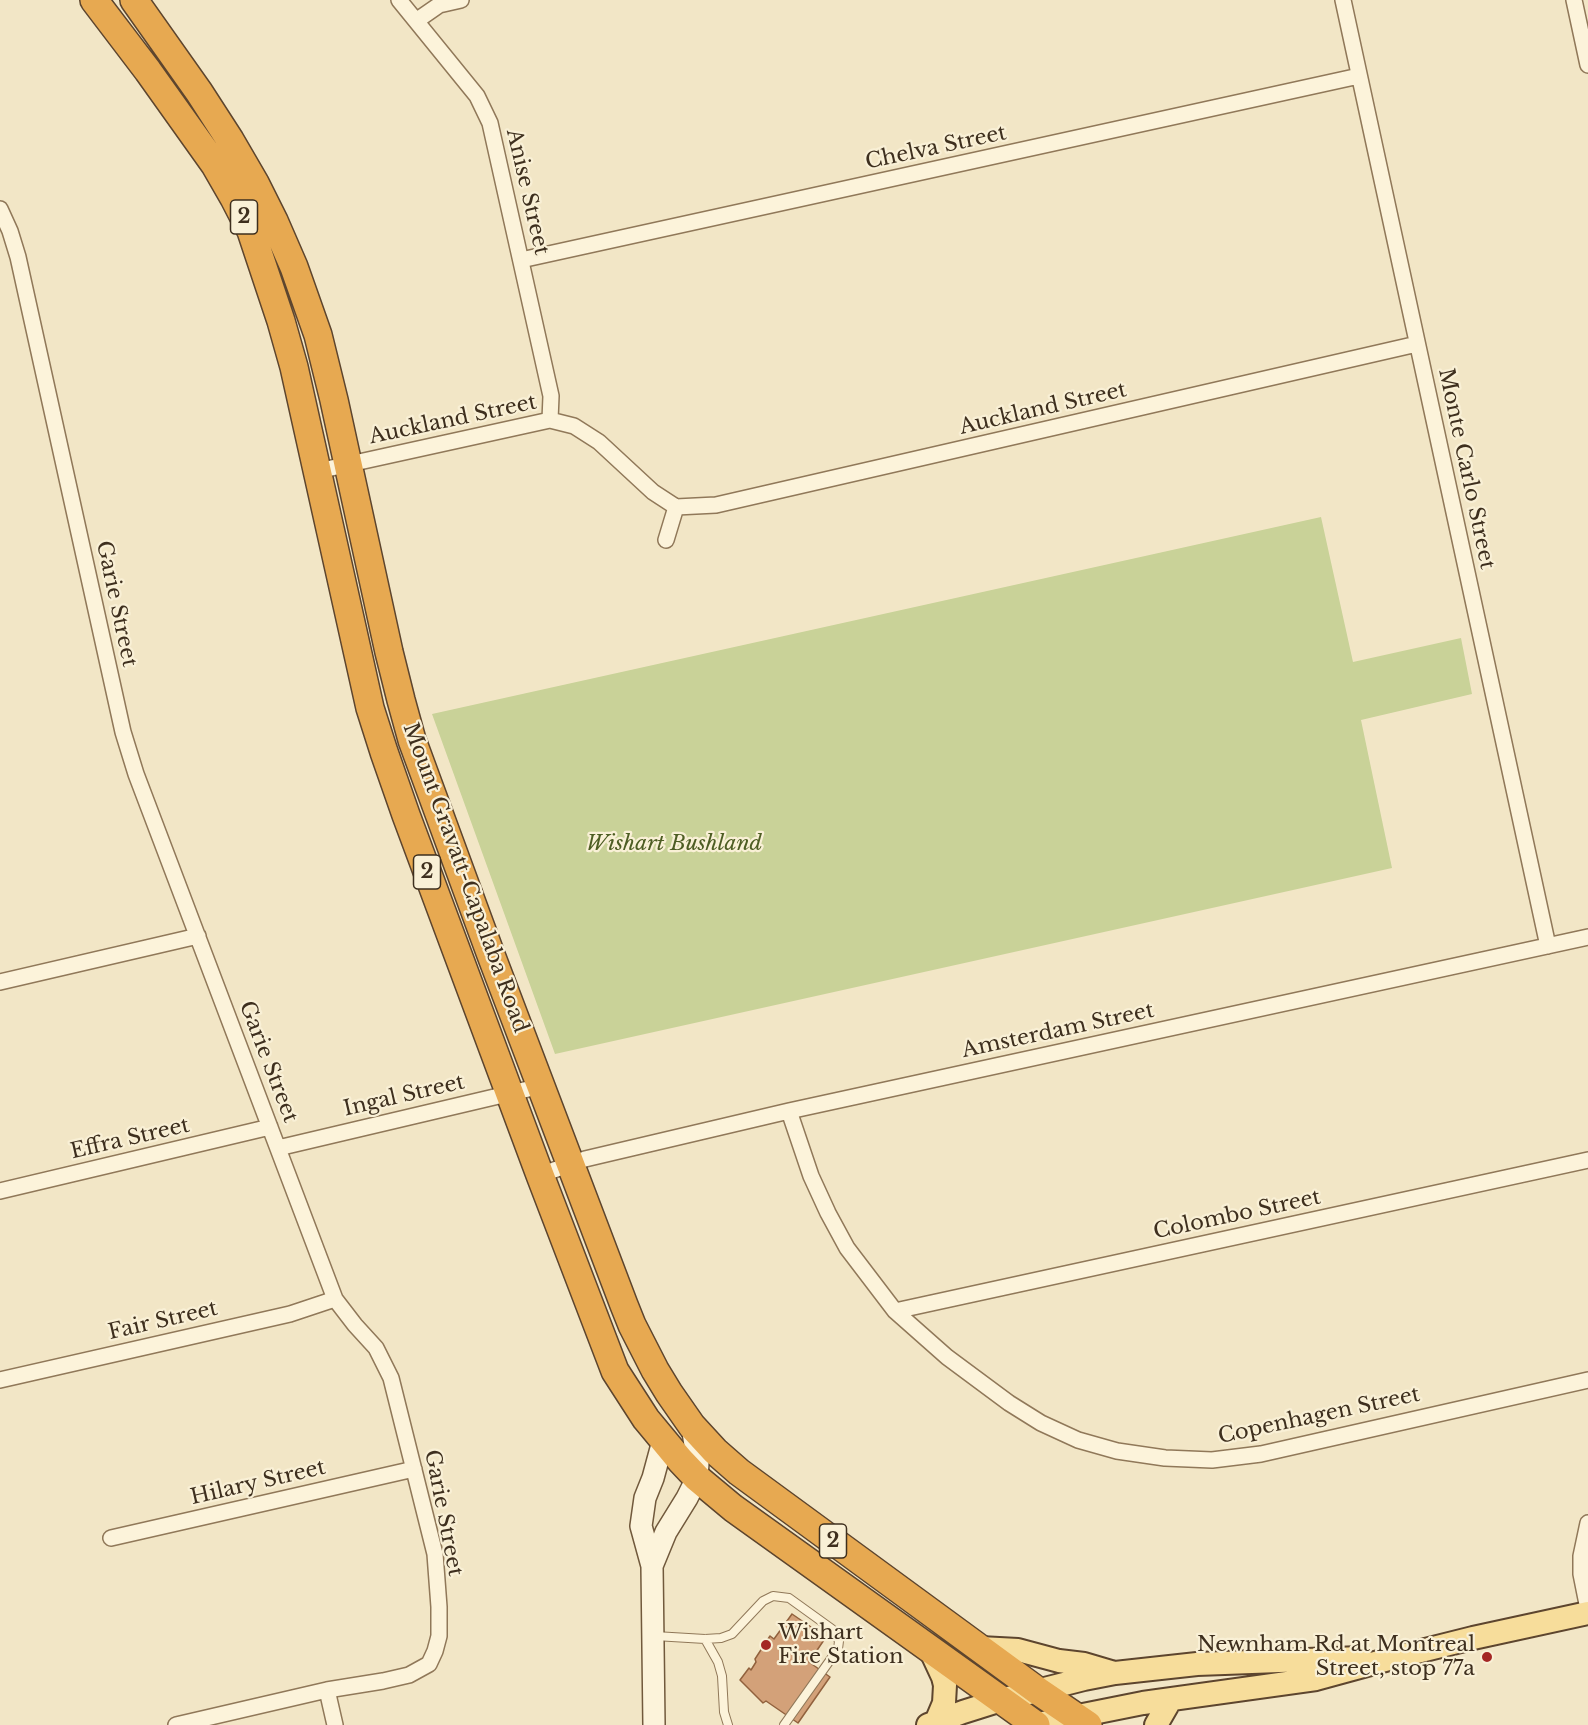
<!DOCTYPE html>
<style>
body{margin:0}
canvas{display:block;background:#f2e6c6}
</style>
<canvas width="1588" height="1725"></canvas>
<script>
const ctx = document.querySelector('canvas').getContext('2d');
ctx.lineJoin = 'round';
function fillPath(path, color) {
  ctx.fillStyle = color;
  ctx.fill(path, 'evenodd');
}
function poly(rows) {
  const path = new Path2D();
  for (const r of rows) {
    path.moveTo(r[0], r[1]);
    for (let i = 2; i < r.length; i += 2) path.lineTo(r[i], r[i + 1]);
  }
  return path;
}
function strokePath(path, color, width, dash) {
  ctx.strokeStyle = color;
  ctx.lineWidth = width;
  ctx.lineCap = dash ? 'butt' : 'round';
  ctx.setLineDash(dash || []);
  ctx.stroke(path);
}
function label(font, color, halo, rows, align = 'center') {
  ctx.font = font + ' "Libre Baskerville",serif';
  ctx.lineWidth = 4.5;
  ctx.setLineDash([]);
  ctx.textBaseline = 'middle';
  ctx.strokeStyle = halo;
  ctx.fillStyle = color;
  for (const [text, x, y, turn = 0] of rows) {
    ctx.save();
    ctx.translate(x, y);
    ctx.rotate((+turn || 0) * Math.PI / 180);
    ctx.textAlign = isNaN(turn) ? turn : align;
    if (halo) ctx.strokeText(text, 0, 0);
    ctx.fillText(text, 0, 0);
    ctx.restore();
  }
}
const green = poly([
 [1321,517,1353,662,1461,638,1472,694,1361,720,1392,868,555,1054,432,714]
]);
const building = poly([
 [792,1614,811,1627,809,1629,824,1640,809,1662,830,1677,798,1723,766,1701,763,1703,740,1680,749,1668,751,1670,756,1662,755,1659,770,1636,774,1639,792,1614]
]);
const lane = poly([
 [655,1636,705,1639,721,1638,732,1634,763,1601,773,1596,789,1598,832,1629,839,1641,838,1649,784,1725],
 [705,1639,718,1662,722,1676,724,1712,728,1725]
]);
const street = poly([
 [399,0,477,96,490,123,551,396,550,420],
 [1343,0,1548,946],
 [1574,0,1588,65],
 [416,21,439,5,461,0],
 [0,209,10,231,18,257,123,732,136,774,335,1299,355,1325,376,1348,391,1378,435,1554,439,1607,439,1636,435,1651,429,1664,409,1675,383,1681,327,1690,176,1725],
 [521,260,1359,76],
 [318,471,550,420,574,426,599,442,653,492,676,507,716,505,1417,344],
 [666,540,676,507],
 [0,982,198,936],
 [789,1111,811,1176,828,1213,847,1248,895,1311,947,1357,1009,1403,1041,1423,1078,1440,1117,1451,1165,1458,1212,1460,1261,1454,1588,1380],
 [278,1148,541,1086],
 [540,1175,585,1159,789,1111,1588,937],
 [0,1191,270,1127],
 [895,1311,1588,1160],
 [0,1380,290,1314,335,1299],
 [1588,1523,1581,1556,1581,1574,1588,1609],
 [111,1538,414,1469],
 [327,1690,335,1725]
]);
const secondary = poly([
 [652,1566,666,1532,687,1498,697,1478,698,1463,692,1426],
 [654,1725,652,1566,641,1526,645,1498,653,1478,663,1441]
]);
const primary = poly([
 [980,1648,1018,1650,1059,1661,1084,1664,1111,1672],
 [930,1649,943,1677,945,1685,944,1703,936,1722],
 [928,1725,963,1712,1001,1700,1084,1679,1115,1673,1197,1664,1361,1658],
 [1033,1725,1143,1703,1316,1679,1393,1658,1473,1638,1588,1613],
 [1156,1725,1171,1699]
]);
const highway = poly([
 [94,0,148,71,215,165,234,198,251,231,281,321,294,367,370,708,384,752,406,815,540,1175,615,1371,646,1419,680,1460,697,1478,733,1508,1036,1725],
 [134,0,199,92,230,140,255,183,274,221,294,267,318,335,334,400,389,652,401,700,412,740,491,955,624,1305,632,1325,655,1370,669,1393,692,1426,715,1451,739,1472,1038,1691,1088,1725]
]);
const markers = [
 [766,1645,6,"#a42724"],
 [1487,1657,6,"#a42724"]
];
const shields = [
 [244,217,27],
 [427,872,27],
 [833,1541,27]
];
const shieldNames = [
 ["2",244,217],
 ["2",427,872],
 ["2",833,1541]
];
const streetNames = [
 ["Chelva Street",936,148,-12],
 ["Anise Street",527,192,77],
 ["Auckland Street",1043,409,-13],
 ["Auckland Street",453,420,-12],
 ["Monte Carlo Street",1466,469,78],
 ["Garie Street",116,604,78],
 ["Mount Gravatt-Capalaba Road",465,878,70],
 ["Amsterdam Street",1058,1031,-12],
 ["Garie Street",268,1062,69],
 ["Ingal Street",404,1096,-13],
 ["Effra Street",130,1139,-13],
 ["Colombo Street",1237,1215,-12],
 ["Fair Street",163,1321,-13],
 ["Copenhagen Street",1319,1416,-12],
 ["Hilary Street",258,1483,-13],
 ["Garie Street",443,1513,79]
];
const parkNames = [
 ["Wishart Bushland",674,844]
];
const poiNames = [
 ["Wishart",778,1633],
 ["Fire Station",778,1657],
 ["Newnham Rd at Montreal",1475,1645,"right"],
 ["Street, stop 77a",1475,1669,"right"]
];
fillPath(green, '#c9d298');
fillPath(building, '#d3a179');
strokePath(building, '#91613d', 1.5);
strokePath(lane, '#907859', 10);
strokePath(street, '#907859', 18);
strokePath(secondary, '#71593c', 24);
strokePath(primary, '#5d452e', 26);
strokePath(highway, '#5d452e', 30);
strokePath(lane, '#fcf3da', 8);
strokePath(street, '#fcf3da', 15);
strokePath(secondary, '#fcf3da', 21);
strokePath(primary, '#f7dd9b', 22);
strokePath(highway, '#e7a951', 27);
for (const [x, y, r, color] of markers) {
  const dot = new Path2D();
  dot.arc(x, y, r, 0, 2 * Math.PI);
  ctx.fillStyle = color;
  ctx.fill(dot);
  strokePath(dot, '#f9f0d6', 2);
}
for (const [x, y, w] of shields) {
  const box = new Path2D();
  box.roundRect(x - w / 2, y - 17, w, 34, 4.5);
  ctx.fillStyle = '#f9f0d6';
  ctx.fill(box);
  strokePath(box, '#3e2f1e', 1.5);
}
label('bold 20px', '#3e2f1e', null, shieldNames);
label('21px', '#3e2f1e', '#f9f0d6', streetNames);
label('italic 21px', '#4d5d23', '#f9f0d6', parkNames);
label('21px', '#3e2f1e', '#f9f0d6', poiNames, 'left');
</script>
